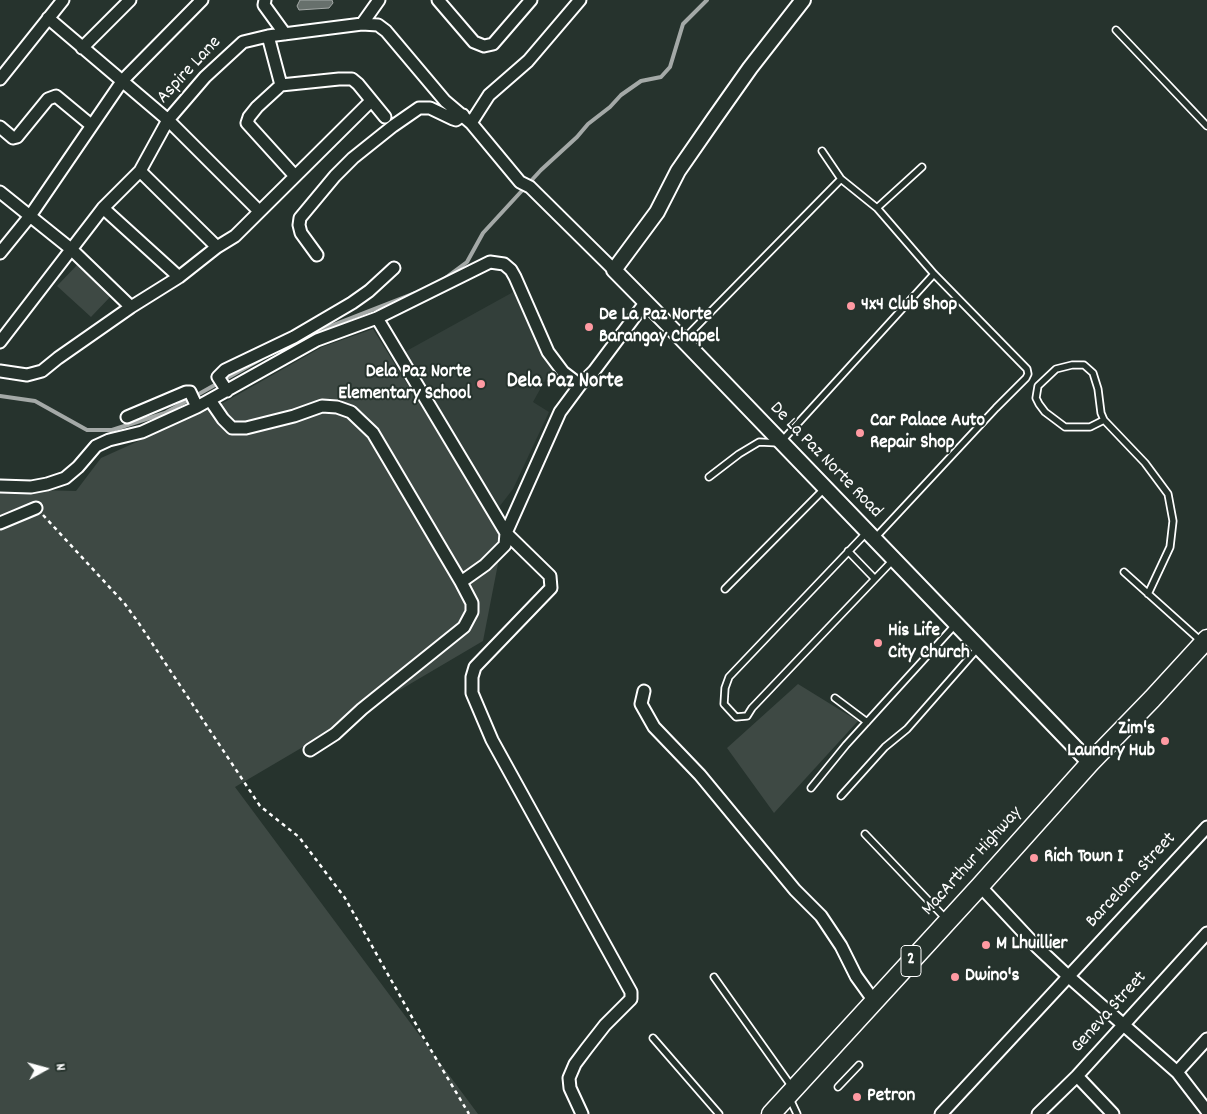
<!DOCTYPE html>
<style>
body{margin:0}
#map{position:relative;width:1207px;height:1114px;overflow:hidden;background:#26332d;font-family:Dekko,sans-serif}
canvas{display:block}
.north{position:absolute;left:20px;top:1044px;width:50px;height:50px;-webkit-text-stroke:4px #26332d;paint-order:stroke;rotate:83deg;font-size:14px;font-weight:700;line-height:20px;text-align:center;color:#fff}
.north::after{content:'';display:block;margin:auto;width:18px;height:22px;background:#fff;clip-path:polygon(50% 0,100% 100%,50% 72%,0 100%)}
</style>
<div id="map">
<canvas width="1207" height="1114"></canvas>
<div class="north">N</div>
</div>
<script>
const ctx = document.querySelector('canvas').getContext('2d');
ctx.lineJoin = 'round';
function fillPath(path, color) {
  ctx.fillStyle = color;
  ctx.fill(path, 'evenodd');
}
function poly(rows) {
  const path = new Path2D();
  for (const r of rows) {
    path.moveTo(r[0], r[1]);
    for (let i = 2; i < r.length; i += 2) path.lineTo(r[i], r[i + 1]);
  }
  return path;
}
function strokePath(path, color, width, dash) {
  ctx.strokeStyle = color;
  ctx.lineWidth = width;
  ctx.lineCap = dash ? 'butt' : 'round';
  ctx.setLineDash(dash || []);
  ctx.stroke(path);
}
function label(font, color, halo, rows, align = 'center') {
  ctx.font = font + ' Dekko,sans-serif';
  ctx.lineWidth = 4;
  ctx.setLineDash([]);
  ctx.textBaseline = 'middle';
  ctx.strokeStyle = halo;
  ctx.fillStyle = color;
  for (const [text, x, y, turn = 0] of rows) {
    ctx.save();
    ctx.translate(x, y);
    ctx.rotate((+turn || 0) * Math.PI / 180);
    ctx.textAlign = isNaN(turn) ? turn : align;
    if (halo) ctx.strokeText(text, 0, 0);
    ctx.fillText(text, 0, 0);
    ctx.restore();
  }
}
const built = poly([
 [515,291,553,366,533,402,549,412,513,489,496,511,401,354]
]);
const green = poly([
 [77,265,111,296,91,317,57,286],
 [373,329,503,538,483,641,235,787,478,1114,0,1114,0,489,76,491,101,458,223,403,322,347],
 [798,684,858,721,774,813,727,748]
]);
const water = poly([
 [300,0,332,0,333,3,329,8,299,10,297,6,300,0]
]);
const stream = poly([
 [444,279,467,262,483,233,541,170,577,137,588,124,610,107,621,95,641,81,661,77,670,67,683,24,707,0],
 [310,334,415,293],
 [0,396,35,401,87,430,112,430,165,413,261,359]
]);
const path = poly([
 [43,515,125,604,138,622,260,806,299,837,345,898,422,1035,469,1114]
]);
const service = poly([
 [1116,30,1207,126],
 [822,151,841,179,877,208,934,274,1027,369,1028,374,1026,378,996,408,875,538],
 [877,208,922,167],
 [683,340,841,179],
 [1104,420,1090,427,1065,427,1045,412,1039,404,1036,398,1038,386,1056,369,1072,365,1084,365,1093,373,1098,389,1101,413,1104,420,1145,463,1168,494,1173,521,1170,547,1148,594],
 [709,477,739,454,759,442,780,443,934,274],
 [867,532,729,677,725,688,724,704,736,717,747,716,752,708,894,559],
 [848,551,874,578],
 [1124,572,1202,642],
 [725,589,825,488],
 [835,698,867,722],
 [811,788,846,745,956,624],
 [841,796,885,747,907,729,978,648],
 [865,834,947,920],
 [714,977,792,1087],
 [653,1038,719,1114],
 [838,1087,859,1065],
 [789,1097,797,1114]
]);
const minor = poly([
 [265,0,264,5,285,34],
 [438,0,474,42,484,46,493,44,531,0],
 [580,0,528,61,489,95,471,123,520,182,530,187,614,270],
 [48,18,168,120,259,211],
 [362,24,379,0],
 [268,36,281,85,257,107,249,117,247,123,295,176],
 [82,48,130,0],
 [0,79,63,0],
 [281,85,339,79,352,79,358,84,385,117],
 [0,127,13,138,17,137,48,99,56,96,91,125],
 [140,171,217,247],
 [0,192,71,249,131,307],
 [103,208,179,277],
 [0,253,30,216,123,80,202,0],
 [317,255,301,233,299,225,300,218,335,176,353,158,393,126,419,108,430,108,453,119,456,120,463,115],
 [377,318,506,533,550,576,551,588,475,667,472,677,472,693,492,740,631,992,631,999,605,1025,587,1048,575,1064,569,1078,570,1088,582,1114],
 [0,342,103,208,140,171,168,120,205,77,243,42,268,36,362,24,378,25,386,31,445,101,471,123],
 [0,371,27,375,42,371,58,358,131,307,179,277,217,247,235,236,371,101],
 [227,391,218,377,225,370,294,337,352,303,369,291,394,268],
 [210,400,223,419,232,428,246,428,294,416,322,406,337,407,351,412,373,433,461,582],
 [127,417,186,392,190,392,197,407],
 [0,486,31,487,47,484,65,478,78,467,96,446,109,440,142,432,197,407,317,340,377,318,490,262,504,264,511,270,515,277,548,352,563,372,580,385],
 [0,523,36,508],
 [644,691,641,704,654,727,700,775,795,890,821,916,841,946,856,976,874,1001],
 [310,750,335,734,362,709,464,627,472,612,472,603,461,582,485,565,505,545,506,533,560,412,580,385,594,371,645,303],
 [980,886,1037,947,1068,976,1177,1072,1207,1111],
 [1177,1072,1207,1039],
 [1077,1076,1113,1114],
 [941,1114,1207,827],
 [1038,1114,1077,1076,1207,933]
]);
const tertiary = poly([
 [803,0,750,68,714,119,678,171,657,212,614,270,683,340,1090,763]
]);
const trunk = poly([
 [771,1114,980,886,1090,763,1152,699,1207,639]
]);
const markers = [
 [851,306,5,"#ff9aa2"],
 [589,327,5,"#ff9aa2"],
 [481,384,5,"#ff9aa2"],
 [860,433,5,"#ff9aa2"],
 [878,643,5,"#ff9aa2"],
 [1165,741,5,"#ff9aa2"],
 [1034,858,5,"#ff9aa2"],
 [986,945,5,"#ff9aa2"],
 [955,977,5,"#ff9aa2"],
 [857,1097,5,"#ff9aa2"]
];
const shields = [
 [911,961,20]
];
const shieldNames = [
 ["2",911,961]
];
const streetNames = [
 ["Aspire Lane",190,71,-47],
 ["De La Paz Norte Road",825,461,46],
 ["MacArthur Highway",973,862,-48],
 ["Barcelona Street",1132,881,-47],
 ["Geneva Street",1110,1013,-48]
];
const poiNames = [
 ["4x4 Club Shop",861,306],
 ["De La Paz Norte",599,316],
 ["Barangay Chapel",599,338],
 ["Dela Paz Norte",471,373,"right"],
 ["Elementary School",471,395,"right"],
 ["Car Palace Auto",870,422],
 ["Repair Shop",870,444],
 ["His Life",888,632],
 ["City Church",888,654],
 ["Zim's",1155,730,"right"],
 ["Laundry Hub",1155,752,"right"],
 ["Rich Town I",1044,858],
 ["M Lhuillier",996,945],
 ["Dwino's",965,977],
 ["Petron",867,1097]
];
const quarterNames = [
 ["Dela Paz Norte",565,383]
];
fillPath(built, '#333f3a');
fillPath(green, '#3e4944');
fillPath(water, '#67706c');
strokePath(water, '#a4a9a7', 1);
strokePath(stream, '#a4a9a7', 4);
strokePath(service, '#fff', 9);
strokePath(minor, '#fff', 15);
strokePath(tertiary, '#fff', 18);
strokePath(trunk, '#fff', 21);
strokePath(path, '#fff', 2.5, [4, 4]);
strokePath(service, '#26332d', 5.5);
strokePath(minor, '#26332d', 11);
strokePath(tertiary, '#26332d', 14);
strokePath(trunk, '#26332d', 18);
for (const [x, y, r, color] of markers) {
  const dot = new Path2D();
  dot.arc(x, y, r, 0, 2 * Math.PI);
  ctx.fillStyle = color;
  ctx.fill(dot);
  strokePath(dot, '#26332d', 2);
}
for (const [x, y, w] of shields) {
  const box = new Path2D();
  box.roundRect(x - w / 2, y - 15.5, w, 31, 4);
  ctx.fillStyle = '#26332d';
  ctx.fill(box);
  strokePath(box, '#fff', 1);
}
label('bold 18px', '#fff', null, shieldNames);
label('19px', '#fff', '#26332d', streetNames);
label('bold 19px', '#fff', '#26332d', poiNames, 'left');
label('bold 21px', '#fff', '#26332d', quarterNames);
</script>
